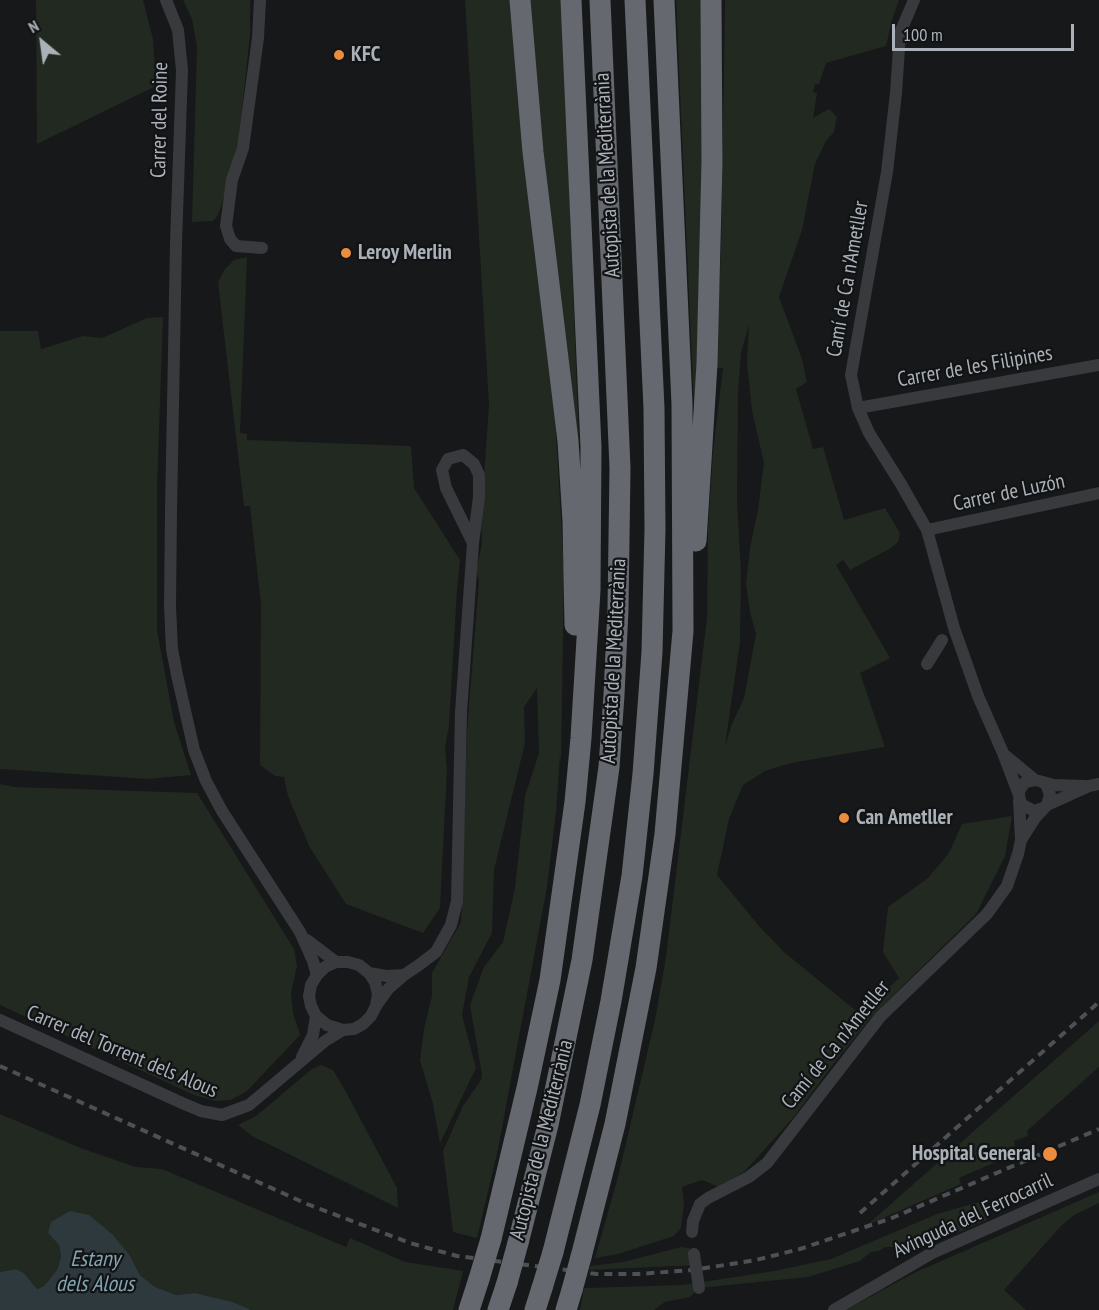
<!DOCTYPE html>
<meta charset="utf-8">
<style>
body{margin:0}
#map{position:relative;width:1099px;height:1310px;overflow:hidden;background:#171819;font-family:"PT Sans Narrow",sans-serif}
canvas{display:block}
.north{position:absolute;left:12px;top:12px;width:60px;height:60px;-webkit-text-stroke:4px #121314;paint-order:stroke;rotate:331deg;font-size:16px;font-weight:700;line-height:24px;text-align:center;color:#aab1b8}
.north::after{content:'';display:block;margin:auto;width:21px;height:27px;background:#aab1b8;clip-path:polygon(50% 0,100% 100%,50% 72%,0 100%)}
.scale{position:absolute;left:892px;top:24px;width:182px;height:27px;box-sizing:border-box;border:3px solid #aab1b8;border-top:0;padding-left:8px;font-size:18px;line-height:21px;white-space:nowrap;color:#aab1b8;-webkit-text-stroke:4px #121314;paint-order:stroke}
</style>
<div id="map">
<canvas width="1099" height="1310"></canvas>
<div class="north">N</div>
<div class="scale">100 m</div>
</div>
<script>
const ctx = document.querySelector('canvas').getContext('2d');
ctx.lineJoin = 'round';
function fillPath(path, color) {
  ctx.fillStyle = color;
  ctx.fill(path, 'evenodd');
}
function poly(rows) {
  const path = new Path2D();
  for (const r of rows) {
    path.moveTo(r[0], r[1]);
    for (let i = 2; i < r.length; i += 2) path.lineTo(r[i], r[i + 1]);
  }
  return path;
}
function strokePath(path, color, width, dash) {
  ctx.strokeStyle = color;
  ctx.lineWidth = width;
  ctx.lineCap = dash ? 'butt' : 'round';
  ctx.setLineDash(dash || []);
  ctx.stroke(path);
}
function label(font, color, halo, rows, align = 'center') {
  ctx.font = font + ' "PT Sans Narrow",sans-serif';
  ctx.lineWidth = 4.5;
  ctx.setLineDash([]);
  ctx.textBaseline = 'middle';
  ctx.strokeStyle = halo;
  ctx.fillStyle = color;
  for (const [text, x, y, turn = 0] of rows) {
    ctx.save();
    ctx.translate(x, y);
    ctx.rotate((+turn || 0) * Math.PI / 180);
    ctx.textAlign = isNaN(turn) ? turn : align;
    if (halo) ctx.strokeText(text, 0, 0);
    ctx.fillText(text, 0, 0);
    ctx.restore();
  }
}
const green = poly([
 [36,0,143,0,153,39,156,86,37,144],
 [183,0,250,0,250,35,238,146,224,197,218,215,213,221,192,222,197,46,192,19],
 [465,0,512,0,554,398,564,571,561,764,560,755,556,812,547,887,498,1149,477,1238,453,1232,443,1151,463,1106,481,1080,482,1075,470,1005,484,967,503,942,515,888,525,796,539,753,537,688,524,707,525,743,494,870,492,933,469,977,462,1015,476,1068,440,1143,433,1104,420,1060,424,1029,432,996,432,973,461,922,467,731,479,581,476,570,482,544,481,521,489,405],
 [530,0,562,0,582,524,532,54],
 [676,0,703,0,702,297,694,408],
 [725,0,899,0,892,20,886,46,826,63,819,84,815,84,813,92,817,93,813,118,829,109,837,117,834,132,826,141,815,164,802,230,779,297,802,359,807,382,796,389,813,449,823,447,844,520,885,508,900,533,898,542,891,548,850,570,843,560,836,565,890,658,860,673,885,747,791,763,765,771,743,785,729,819,717,875,759,926,784,952,860,1014,899,978,883,952,888,907,928,878,949,853,962,824,1012,816,1005,856,976,914,873,1015,834,1063,793,1118,744,1172,719,1187,702,1180,682,1187,684,1204,681,1228,674,1236,618,1254,595,1258,618,1177,655,1020,666,957,707,618,708,530,713,451,723,368,715,368,721,252],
 [749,324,747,362,752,411,764,463,758,510,750,548,746,584,750,612,756,634,744,698,732,724,725,746,740,642,741,572,737,502,738,392,741,353],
 [247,257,240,433,247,434,247,440,411,446,414,488,460,560,457,590,449,725,445,748,447,770,440,908,423,933,346,904,309,846,288,796,284,777,275,776,260,765,261,604,250,506,244,506,218,282,225,269,234,260],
 [163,317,157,487,157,630,174,722,191,775,148,779,0,769,0,331,38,331,41,349,83,336,102,338,147,318],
 [0,784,15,787,197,793,294,949,297,966,291,993,293,1013,300,1035,247,1091,231,1100,215,1101,194,1095,0,1005],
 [1099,1021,1099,1067,1027,1131,1028,1136,1014,1141,1015,1146,1008,1149,1012,1155,959,1178,961,1184,867,1225],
 [321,1065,333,1070,345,1090,397,1188,398,1208,252,1136,238,1125,256,1116,312,1069],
 [0,1114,83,1149,136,1167,162,1169,346,1247,350,1238,405,1262,463,1271,453,1310,251,1310,233,1302,195,1293,176,1295,155,1287,140,1275,130,1256,89,1216,48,1233,59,1245,61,1257,57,1270,44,1286,37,1289,24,1273,16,1269,0,1272],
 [1099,1192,1099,1203,1074,1215,1060,1227,1004,1290,1026,1310,846,1310,914,1273],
 [979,1202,987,1220,957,1233,949,1229,907,1247,885,1247,879,1251,871,1252,860,1261,808,1277,699,1288,690,1297,665,1302,654,1310,580,1310,584,1288,683,1285,774,1271,831,1259,937,1214],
 [681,1247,689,1248,694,1254,696,1265,589,1270,591,1266,623,1262]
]);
const water = poly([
 [70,1211,89,1215,113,1235,130,1256,140,1275,155,1287,176,1295,195,1293,233,1302,251,1310,0,1310,0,1272,16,1269,24,1273,37,1289,44,1286,57,1270,61,1257,59,1245,48,1233,51,1222]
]);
const street = poly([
 [166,0,178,30,182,70,176,243,171,512,170,606,172,649,177,675,194,750,206,781,222,811,300,932,313,961,317,975],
 [260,0,258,38,243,148,232,180,226,226,230,239,236,246,262,248],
 [914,0,900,33,896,93,887,172,851,375,858,408,869,433,901,484,927,530,954,628,978,696,1003,753,1019,795],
 [858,408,1099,365],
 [927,530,1099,493],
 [927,664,942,640],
 [1006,756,1035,780],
 [1043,782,1053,785,1085,786],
 [1047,805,1089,786,1099,784],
 [1021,840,1035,818,1047,805,1050,795,1047,786,1043,782,1035,780,1025,782,1019,791,1019,795,1021,804,1034,811,1043,808],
 [307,940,336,962,348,962,359,965,369,973,375,982,378,994,376,1006,371,1016,363,1024,354,1029,343,1030,327,1025,316,1016,311,1006,309,996,311,985,317,975,325,967,336,962],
 [369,973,386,976,404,975],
 [376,1006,388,989,404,975,419,965,436,952,451,925,457,901,461,712,473,543,479,497,479,475,474,464,463,455,448,459,442,470,446,488,473,543],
 [0,1020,182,1103,201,1111,222,1115,249,1105,325,1041,343,1030],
 [302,1057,313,1035,316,1016],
 [692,1232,693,1221,700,1204,708,1198,749,1177,767,1163,880,1017,987,914,1007,886,1018,854,1021,840,1019,800],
 [834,1310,932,1253,1099,1179]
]);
const highway = poly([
 [520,0,533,152,568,441,573,521,575,625],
 [696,541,707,364,712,162,711,0],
 [491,1239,527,1088,550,980,575,802,581,738,590,590,591,447,571,0],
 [518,1243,548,1125,582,960,609,767,614,695,618,609,620,468,600,0],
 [553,1252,590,1105,611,1001,632,876,643,774,652,652,655,529,654,408,635,0],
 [581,1257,615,1124,646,968,665,834,683,631,682,404,664,0],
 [469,1310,479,1279],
 [498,1310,507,1283],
 [535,1310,542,1288],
 [566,1310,572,1290]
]);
const rail = poly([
 [0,1066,307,1204,410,1243,457,1256,597,1274,638,1274,693,1270,756,1260,800,1249,892,1218,1099,1129],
 [860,1213,1099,1002]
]);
const streetBridge = poly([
 [694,1254,699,1288]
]);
const highwayBridge = poly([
 [479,1279,491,1239],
 [507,1283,518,1243],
 [542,1288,553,1252],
 [572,1290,581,1257]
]);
const markers = [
 [339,55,6,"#ea8d3e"],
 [346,253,6,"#ea8d3e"],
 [844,818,6,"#ea8d3e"],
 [1050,1154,8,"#ea8d3e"]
];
const poiNames = [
 ["KFC",351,55],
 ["Leroy Merlin",358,253],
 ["Can Ametller",856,818],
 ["Hospital General",1036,1154,"right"]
];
const streetNames = [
 ["Carrer del Roine",160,120,-89],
 ["Autopista de la Mediterrània",608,175,-93],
 ["Camí de Ca n'Ametller",848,279,-80],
 ["Carrer de les Filipines",975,367,-10],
 ["Carrer de Luzón",1009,493,-12],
 ["Autopista de la Mediterrània",614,661,-87],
 ["Camí de Ca n'Ametller",836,1045,-51],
 ["Carrer del Torrent dels Alous",122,1052,23],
 ["Autopista de la Mediterrània",542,1140,-76],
 ["Avinguda del Ferrocarril",973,1216,-25]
];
const waterNames = [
 ["Estany",95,1260],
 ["dels Alous",95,1285]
];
fillPath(green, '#222921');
fillPath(water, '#2e393d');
strokePath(street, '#383a3e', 12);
strokePath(highway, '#65696f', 21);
strokePath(rail, '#4d5155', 4, [8, 6]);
strokePath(streetBridge, '#383a3e', 12);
strokePath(highwayBridge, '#65696f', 21);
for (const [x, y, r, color] of markers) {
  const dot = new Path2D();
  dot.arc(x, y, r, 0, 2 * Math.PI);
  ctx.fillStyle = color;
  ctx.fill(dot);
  strokePath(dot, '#121314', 2);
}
label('bold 21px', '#aab1b8', '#121314', poiNames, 'left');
label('21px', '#aab1b8', '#121314', streetNames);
label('italic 22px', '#83a5b2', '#121314', waterNames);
</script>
